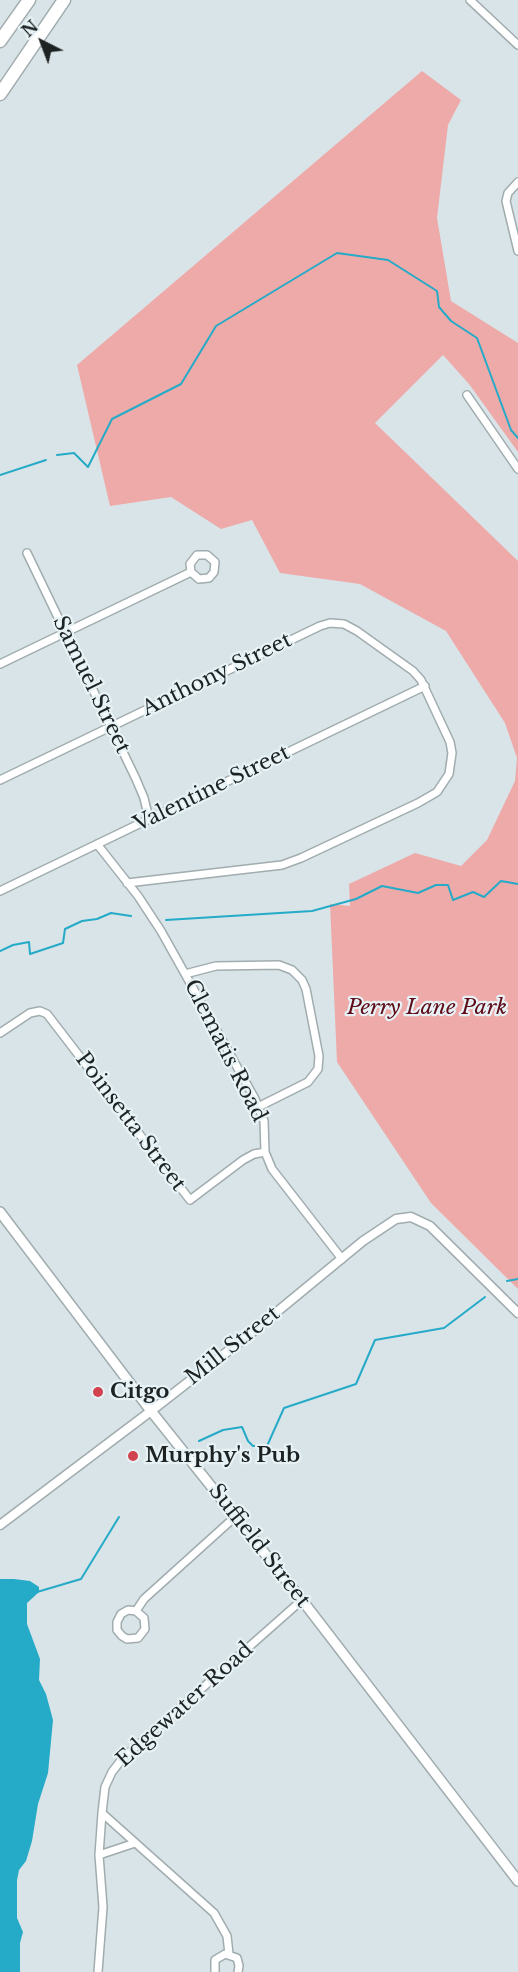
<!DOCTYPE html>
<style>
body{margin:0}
#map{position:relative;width:518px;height:1972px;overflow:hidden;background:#d9e4e8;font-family:"Libre Baskerville",serif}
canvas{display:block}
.north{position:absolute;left:12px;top:12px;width:60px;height:60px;-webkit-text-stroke:4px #e6f2f5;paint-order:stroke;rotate:318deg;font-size:16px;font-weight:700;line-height:24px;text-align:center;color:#1d2223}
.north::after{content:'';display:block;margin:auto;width:21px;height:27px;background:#1d2223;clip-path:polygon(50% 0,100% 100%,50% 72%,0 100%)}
</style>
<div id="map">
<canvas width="518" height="1972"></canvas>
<div class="north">N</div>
</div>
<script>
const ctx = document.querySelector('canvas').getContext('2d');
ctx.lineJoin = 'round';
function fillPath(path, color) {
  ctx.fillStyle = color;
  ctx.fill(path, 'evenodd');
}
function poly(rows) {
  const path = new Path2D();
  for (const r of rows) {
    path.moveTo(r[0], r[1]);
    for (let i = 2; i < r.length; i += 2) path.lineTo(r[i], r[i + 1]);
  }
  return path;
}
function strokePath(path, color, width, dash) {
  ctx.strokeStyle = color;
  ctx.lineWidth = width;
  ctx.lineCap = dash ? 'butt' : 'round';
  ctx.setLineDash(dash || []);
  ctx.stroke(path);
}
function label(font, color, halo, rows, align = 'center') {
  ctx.font = font + ' "Libre Baskerville",serif';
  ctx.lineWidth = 4.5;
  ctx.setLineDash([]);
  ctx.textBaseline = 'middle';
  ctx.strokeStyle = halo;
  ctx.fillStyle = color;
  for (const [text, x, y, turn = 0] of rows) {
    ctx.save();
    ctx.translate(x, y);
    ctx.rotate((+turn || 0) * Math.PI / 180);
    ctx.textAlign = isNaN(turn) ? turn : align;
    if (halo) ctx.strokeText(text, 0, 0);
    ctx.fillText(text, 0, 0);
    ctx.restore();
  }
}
const green = poly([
 [422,71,461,100,448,125,437,218,451,301,518,343,518,452,469,384,443,355,375,423,518,561,518,1289,431,1203,337,1062,330,904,350,906,349,884,415,853,461,866,487,840,515,781,517,758,505,723,446,631,360,584,280,573,252,520,221,529,171,497,110,506,77,365]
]);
const water = poly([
 [0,1579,14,1579,30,1581,39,1587,39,1592,27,1603,27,1624,40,1659,39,1680,46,1694,53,1720,48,1773,38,1804,32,1841,26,1861,19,1870,17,1880,17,1918,23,1932,20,1943,20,1972,0,1972]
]);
const stream = poly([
 [57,455,74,453,88,467,112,419,181,384,216,326,337,253,388,260,437,291,439,307,451,321,477,338,511,430,518,438],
 [0,475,46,460],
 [166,920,312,911,356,899,382,886,418,893,436,885,448,885,453,900,473,892,484,897,501,881,518,884],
 [0,951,13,945,29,942,30,954,63,943,65,929,82,921,97,919,111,913,131,916],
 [507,1281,518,1279],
 [199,1441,223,1430,242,1427,248,1441,253,1446,267,1446,284,1408,356,1384,375,1340,444,1328,485,1297],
 [37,1592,81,1579,119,1517]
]);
const minor = poly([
 [470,0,518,45],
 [518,182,508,193,506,201,518,251],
 [467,395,518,469],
 [27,553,136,779,144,798,149,819],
 [0,664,191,572,199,579,209,578,214,572,215,562,207,555,197,555,190,564,191,572],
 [0,780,320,626,330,623,344,624,357,631,413,671,421,680,450,742,452,753,449,774,437,792,418,803,301,858,282,865,127,883],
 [97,844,138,896,161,931,255,1099,264,1121,265,1152,272,1169,342,1259],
 [0,891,425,686],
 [185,974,216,966,279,965,292,970,302,980,306,989,319,1056,318,1069,308,1082,258,1107],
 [0,1033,30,1013,40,1011,47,1014,190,1200,243,1160,254,1154,265,1152],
 [136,1611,144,1618,145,1629,138,1638,127,1639,122,1636,117,1630,117,1622,121,1614,128,1610,136,1611,144,1599,236,1516],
 [102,1813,214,1913,227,1936,229,1954],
 [99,1855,135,1843],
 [98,1972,103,1907,99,1855,102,1813,105,1787,112,1772,122,1759,302,1600],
 [215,1972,215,1960,225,1954,237,1958,239,1966,238,1972]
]);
const tertiary = poly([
 [0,1525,151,1411,250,1334,363,1241,396,1219,411,1217,430,1226,518,1313]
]);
const secondary = poly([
 [0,1212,151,1411,302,1600,518,1881]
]);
const motorway = poly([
 [0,41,29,0],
 [0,94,64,0]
]);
const markers = [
 [98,1392,6,"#d3424f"],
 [133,1456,6,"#d3424f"]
];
const streetNames = [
 ["Anthony Street",217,675,-26],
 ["Samuel Street",91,685,64],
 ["Valentine Street",212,789,-26],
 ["Clematis Road",225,1051,63],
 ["Poinsetta Street",130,1122,53],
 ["Mill Street",233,1346,-38],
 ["Suffield Street",259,1546,52],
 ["Edgewater Road",185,1705,-42]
];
const parkNames = [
 ["Perry Lane Park",427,1008]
];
const poiNames = [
 ["Citgo",110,1392],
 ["Murphy's Pub",145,1456]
];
fillPath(green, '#eeaaa9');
fillPath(water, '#25aac7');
strokePath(stream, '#25aac7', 2);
strokePath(minor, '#a1acaf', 10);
strokePath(tertiary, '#a1acaf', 11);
strokePath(secondary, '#a1acaf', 12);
strokePath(motorway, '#a1acaf', 15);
strokePath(minor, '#fff', 7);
strokePath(tertiary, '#fff', 8);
strokePath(secondary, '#fff', 9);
strokePath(motorway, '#fff', 12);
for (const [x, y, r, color] of markers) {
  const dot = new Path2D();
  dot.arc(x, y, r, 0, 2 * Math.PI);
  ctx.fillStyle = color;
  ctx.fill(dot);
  strokePath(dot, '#e6f2f5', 2);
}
label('21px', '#1d2223', '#e6f2f5', streetNames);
label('italic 21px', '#5e0a17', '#e6f2f5', parkNames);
label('bold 21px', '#1d2223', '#e6f2f5', poiNames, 'left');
</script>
